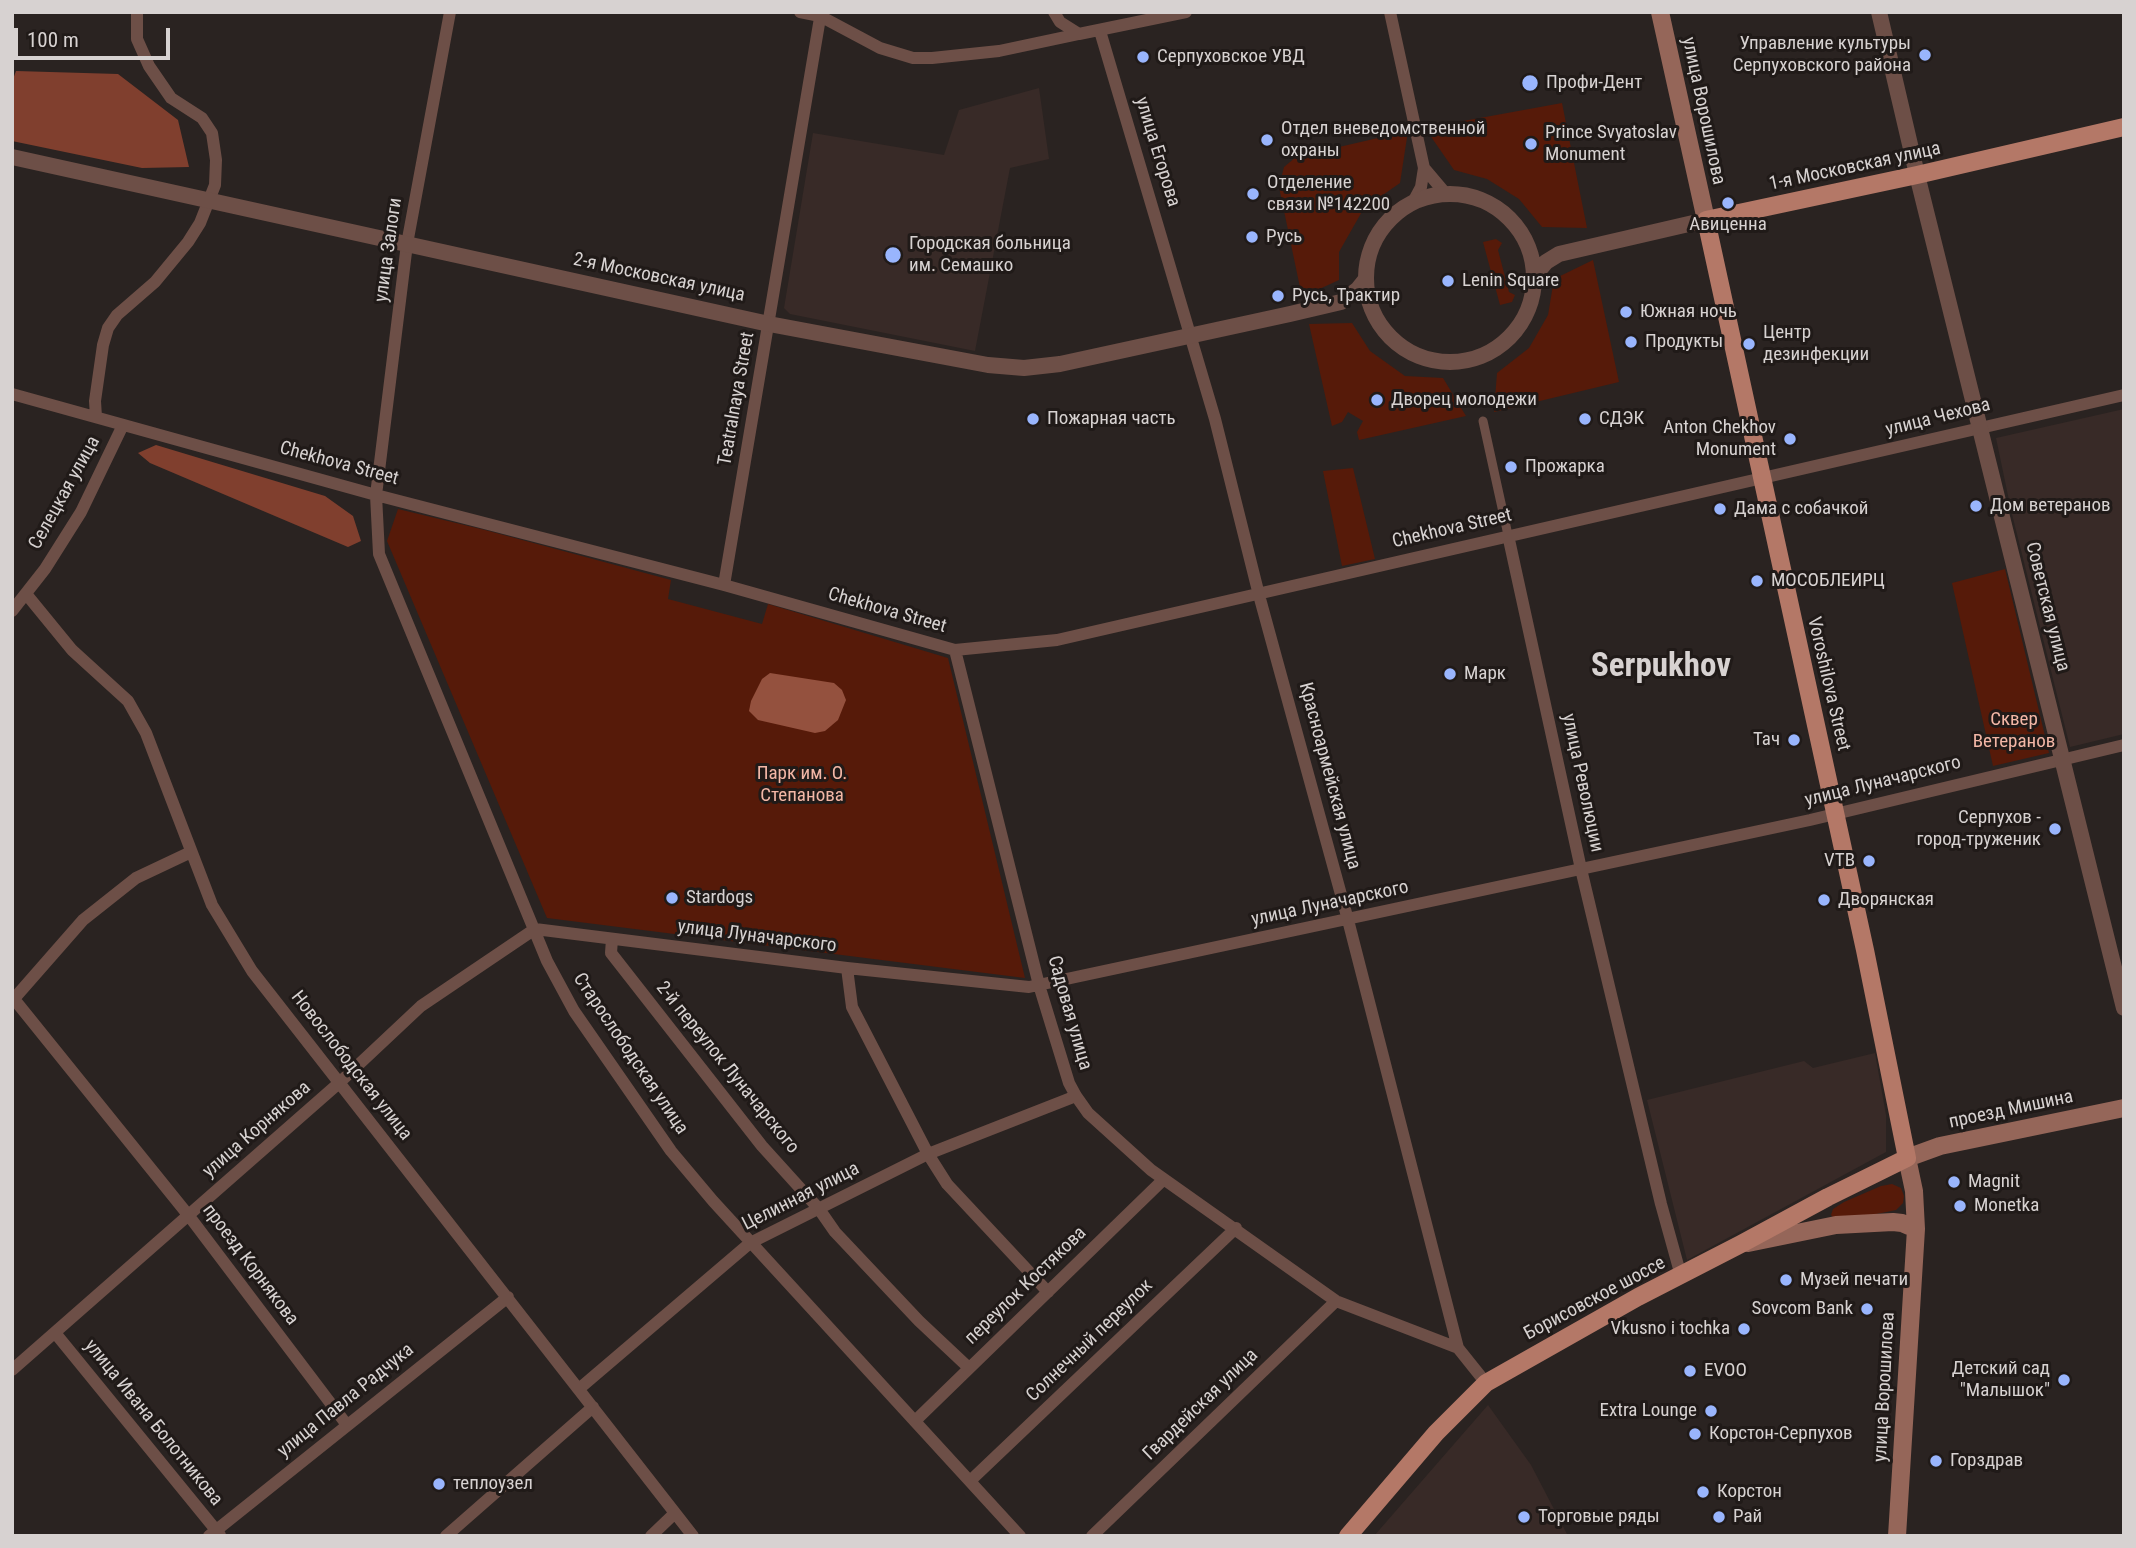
<!DOCTYPE html>
<meta charset="utf-8">
<style>
body{margin:0}
#map{position:relative;width:2136px;height:1548px;overflow:hidden;background:#2a2321;font-family:"Roboto Condensed",sans-serif}
canvas{display:block}
.frame{position:absolute;inset:0;border:14px solid #d7d2d1;pointer-events:none}
.scale{position:absolute;left:14px;top:28px;width:156px;height:32px;box-sizing:border-box;border:4px solid #d7d2d1;border-top:0;padding-left:9px;font-size:21px;line-height:24px;white-space:nowrap;color:#d7d2d1;-webkit-text-stroke:5px #201a18;paint-order:stroke}
</style>
<div id="map">
<canvas width="2136" height="1548"></canvas>
<div class="frame"></div>
<div class="scale">100 m</div>
</div>
<script>
const ctx = document.querySelector('canvas').getContext('2d');
ctx.lineJoin = 'round';
function fillPath(path, color) {
  ctx.fillStyle = color;
  ctx.fill(path, 'evenodd');
}
function poly(rows) {
  const path = new Path2D();
  for (const r of rows) {
    if (r.length === 3) {
      path.moveTo(r[0] + r[2], r[1]);
      path.arc(r[0], r[1], r[2], 0, 2 * Math.PI);
      continue;
    }
    path.moveTo(r[0], r[1]);
    for (let i = 2; i < r.length; i += 2) path.lineTo(r[i], r[i + 1]);
  }
  return path;
}
function strokePath(path, color, width, dash) {
  ctx.strokeStyle = color;
  ctx.lineWidth = width;
  ctx.lineCap = dash ? 'butt' : 'round';
  ctx.setLineDash(dash || []);
  ctx.stroke(path);
}
function label(font, color, halo, rows, align = 'center') {
  ctx.font = font + ' "Roboto Condensed",sans-serif';
  ctx.lineWidth = 6;
  ctx.setLineDash([]);
  ctx.textBaseline = 'middle';
  ctx.strokeStyle = halo;
  ctx.fillStyle = color;
  for (const [text, x, y, turn = 0] of rows) {
    ctx.save();
    ctx.translate(x, y);
    ctx.rotate((+turn || 0) * Math.PI / 180);
    ctx.textAlign = isNaN(turn) ? turn : align;
    if (halo) ctx.strokeText(text, 0, 0);
    ctx.fillText(text, 0, 0);
    ctx.restore();
  }
}
const built = poly([
 [1039,88,1049,159,1010,168,975,351,790,314,784,308,813,133,944,155,959,110],
 [2124,409,2124,734,2070,747,2011,510,1996,438],
 [1875,1053,1886,1115,1886,1152,1687,1260,1647,1100,1804,1061,1813,1068],
 [1488,1405,1531,1465,1568,1536,1374,1536]
]);
const green = poly([
 [1562,103,1587,228,1542,227,1519,199,1487,179,1454,170,1425,128],
 [1408,131,1400,183,1364,208,1339,252,1339,280,1302,297,1279,187,1284,167,1296,157],
 [1496,239,1502,243,1498,250,1509,292,1515,295,1512,302,1500,305,1483,242],
 [1593,260,1619,382,1494,412,1497,373,1529,348,1548,315,1554,279],
 [1352,323,1370,351,1405,376,1443,378,1466,416,1359,440,1357,432,1363,421,1348,412,1342,422,1332,426,1309,324],
 [1353,468,1375,559,1342,566,1323,471],
 [398,509,485,530,671,580,668,599,762,624,768,604,948,658,1025,978,547,918,387,541],
 [2005,569,2049,753,1993,766,1952,583],
 [1892,1184,1901,1188,1904,1196,1903,1203,1896,1210,1842,1221,1835,1220,1831,1215,1833,1209,1844,1202,1881,1186]
]);
const forest = poly([
 [16,71,118,74,178,120,189,167,142,168,12,141,12,82],
 [156,445,325,496,353,516,361,541,348,547,150,463,138,453]
]);
const water = poly([
 [770,673,834,683,842,690,846,700,838,720,825,731,815,733,758,720,749,711,751,701,762,679]
]);
const pedestrian = poly([
 [1483,421,1508,535]
]);
const minor = poly([
 [450,12,407,244,376,495,379,554,547,961,574,1011,671,1151,713,1201,1020,1536],
 [800,12,820,16,880,48,913,58,932,58,999,51,1079,34],
 [1054,12,1060,22,1079,34,1186,12],
 [1390,12,1424,168,1446,194],
 [1100,31,1215,419,1259,595,1348,920,1458,1348],
 [1413,202,1421,187,1424,168],
 [12,394,376,495,724,585,955,650,1057,640,2124,395],
 [96,417,95,401,103,345,108,328,117,315,155,282,188,242,200,223,215,185,216,160,212,133,202,118,171,98,149,66,137,39,137,12],
 [1508,535,1581,869,1661,1204,1681,1276],
 [724,585,821,12],
 [27,595,72,650,128,701,146,733,212,905,252,971,693,1536],
 [12,611,45,569,81,512,123,425],
 [955,650,1039,985,1069,1083,1076,1096,1088,1113,1151,1170,1336,1301,1458,1348,1486,1383],
 [612,939,611,953,762,1146,819,1209,835,1232,919,1321,969,1368],
 [847,968,852,1007,928,1154,947,1184,1048,1292],
 [14,999,189,1216,347,1425],
 [12,1001,83,920,136,878,191,852],
 [56,1334,220,1535],
 [12,1370,339,1083,421,1006,535,929,847,968,1029,987,1810,820,2124,745],
 [580,1388,750,1243,928,1154,1076,1096],
 [915,1421,1164,1179],
 [970,1481,1236,1228],
 [209,1536,508,1297],
 [446,1536,593,1407],
 [651,1536,675,1513],
 [1092,1536,1336,1301]
]);
const tertiary = poly([
 [1879,12,1919,183,2124,1008],
 [12,157,769,324,988,365,1024,368,1060,364,1290,314,1341,302,1358,289,1366,279],
 [1450,278,84],
 [1534,276,1546,262,1559,254,1706,220]
]);
const secondary = poly([
 [1660,12,1706,220],
 [1748,1243,1836,1225,1893,1222,1902,1223,1916,1229],
 [1897,1536,1916,1229,1914,1191,1907,1158,1940,1146,2124,1108]
]);
const primary = poly([
 [1348,1536,1436,1433,1486,1383,1638,1297,1741,1244,1828,1197,1907,1158,1865,950,1706,220,1917,175,2124,127]
]);
const markers = [
 [1925,55,7,"#99b5fd"],
 [1143,57,7,"#99b5fd"],
 [1530,83,9,"#99b5fd"],
 [1267,140,7,"#99b5fd"],
 [1531,144,7,"#99b5fd"],
 [1253,194,7,"#99b5fd"],
 [1728,203,7,"#99b5fd"],
 [1252,237,7,"#99b5fd"],
 [893,255,9,"#99b5fd"],
 [1448,281,7,"#99b5fd"],
 [1278,296,7,"#99b5fd"],
 [1626,312,7,"#99b5fd"],
 [1631,342,7,"#99b5fd"],
 [1749,344,7,"#99b5fd"],
 [1377,400,7,"#99b5fd"],
 [1033,419,7,"#99b5fd"],
 [1585,419,7,"#99b5fd"],
 [1790,439,7,"#99b5fd"],
 [1511,467,7,"#99b5fd"],
 [1976,506,7,"#99b5fd"],
 [1720,509,7,"#99b5fd"],
 [1757,581,7,"#99b5fd"],
 [1450,674,7,"#99b5fd"],
 [1794,740,7,"#99b5fd"],
 [2055,829,7,"#99b5fd"],
 [1869,861,7,"#99b5fd"],
 [672,898,7,"#99b5fd"],
 [1824,900,7,"#99b5fd"],
 [1954,1182,7,"#99b5fd"],
 [1960,1206,7,"#99b5fd"],
 [1786,1280,7,"#99b5fd"],
 [1867,1309,7,"#99b5fd"],
 [1744,1329,7,"#99b5fd"],
 [1690,1371,7,"#99b5fd"],
 [2064,1380,7,"#99b5fd"],
 [1711,1411,7,"#99b5fd"],
 [1695,1434,7,"#99b5fd"],
 [1936,1461,7,"#99b5fd"],
 [439,1484,7,"#99b5fd"],
 [1703,1492,7,"#99b5fd"],
 [1524,1517,7,"#99b5fd"],
 [1719,1517,7,"#99b5fd"]
];
const poiNames = [
 ["Управление культуры",1911,44,"right"],
 ["Серпуховского района",1911,66,"right"],
 ["Серпуховское УВД",1157,57],
 ["Профи-Дент",1546,83],
 ["Отдел вневедомственной",1281,129],
 ["охраны",1281,151],
 ["Prince Svyatoslav",1545,133],
 ["Monument",1545,155],
 ["Отделение",1267,183],
 ["связи №142200",1267,205],
 ["Авиценна",1728,225,"center"],
 ["Русь",1266,237],
 ["Городская больница",909,244],
 ["им. Семашко",909,266],
 ["Lenin Square",1462,281],
 ["Русь, Трактир",1292,296],
 ["Южная ночь",1640,312],
 ["Центр",1763,333],
 ["дезинфекции",1763,355],
 ["Продукты",1645,342],
 ["Дворец молодежи",1391,400],
 ["Пожарная часть",1047,419],
 ["СДЭК",1599,419],
 ["Anton Chekhov",1776,428,"right"],
 ["Monument",1776,450,"right"],
 ["Прожарка",1525,467],
 ["Дом ветеранов",1990,506],
 ["Дама с собачкой",1734,509],
 ["МОСОБЛЕИРЦ",1771,581],
 ["Марк",1464,674],
 ["Тач",1780,740,"right"],
 ["Серпухов -",2041,818,"right"],
 ["город-труженик",2041,840,"right"],
 ["VTB",1855,861,"right"],
 ["Stardogs",686,898],
 ["Дворянская",1838,900],
 ["Magnit",1968,1182],
 ["Monetka",1974,1206],
 ["Музей печати",1800,1280],
 ["Sovcom Bank",1853,1309,"right"],
 ["Vkusno i tochka",1730,1329,"right"],
 ["Детский сад",2050,1369,"right"],
 ["\"Малышок\"",2050,1391,"right"],
 ["EVOO",1704,1371],
 ["Extra Lounge",1697,1411,"right"],
 ["Корстон-Серпухов",1709,1434],
 ["Горздрав",1950,1461],
 ["теплоузел",453,1484],
 ["Корстон",1717,1492],
 ["Торговые ряды",1538,1517],
 ["Рай",1733,1517]
];
const streetNames = [
 ["улица Ворошилова",1703,111,78],
 ["улица Егорова",1157,152,73],
 ["1-я Московская улица",1855,167,-12],
 ["улица Залоги",389,250,-82],
 ["2-я Московская улица",659,278,12],
 ["Teatralnaya Street",737,399,-80],
 ["улица Чехова",1938,418,-14],
 ["Chekhova Street",339,464,15],
 ["Селецкая улица",65,493,-61],
 ["Chekhova Street",1452,529,-13],
 ["Советская улица",2047,607,76],
 ["Chekhova Street",887,611,16],
 ["Voroshilova Street",1828,684,77],
 ["Красноармейская улица",1329,776,75],
 ["улица Луначарского",1883,782,-14],
 ["улица Революции",1582,783,78],
 ["улица Луначарского",1330,904,-12],
 ["улица Луначарского",757,937,7],
 ["Садовая улица",1069,1013,74],
 ["Старослободская улица",630,1054,56],
 ["Новослободская улица",351,1066,52],
 ["2-й переулок Луначарского",727,1068,51],
 ["проезд Мишина",2011,1110,-12],
 ["улица Корнякова",257,1130,-41],
 ["Целинная улица",801,1197,-27],
 ["проезд Корнякова",250,1265,53],
 ["переулок Костякова",1026,1286,-44],
 ["Борисовское шоссе",1595,1299,-28],
 ["Солнечный переулок",1090,1341,-44],
 ["улица Ворошилова",1885,1387,-87],
 ["улица Павла Радчука",346,1401,-39],
 ["Гвардейская улица",1201,1405,-44],
 ["улица Ивана Болотникова",153,1423,51]
];
const parkNames = [
 ["Сквер",2014,720],
 ["Ветеранов",2014,742],
 ["Парк им. О.",802,774],
 ["Степанова",802,796]
];
const townNames = [
 ["Serpukhov",1661,668]
];
fillPath(built, '#382a27');
fillPath(green, '#561a09');
fillPath(forest, '#803f2e');
fillPath(water, '#94513e');
strokePath(pedestrian, '#6d4f47', 9);
strokePath(minor, '#6d4f47', 12);
strokePath(tertiary, '#6d4f47', 16);
strokePath(secondary, '#956659', 18);
strokePath(primary, '#b47867', 18);
for (const [x, y, r, color] of markers) {
  const dot = new Path2D();
  dot.arc(x, y, r, 0, 2 * Math.PI);
  ctx.fillStyle = color;
  ctx.fill(dot);
  strokePath(dot, '#201a18', 2.5);
}
label('19px', '#d7d2d1', '#201a18', poiNames, 'left');
label('19px', '#d7d2d1', '#201a18', streetNames);
label('19px', '#f3b7a6', '#201a18', parkNames);
label('bold 33px', '#d7d2d1', '#201a18', townNames);
</script>
